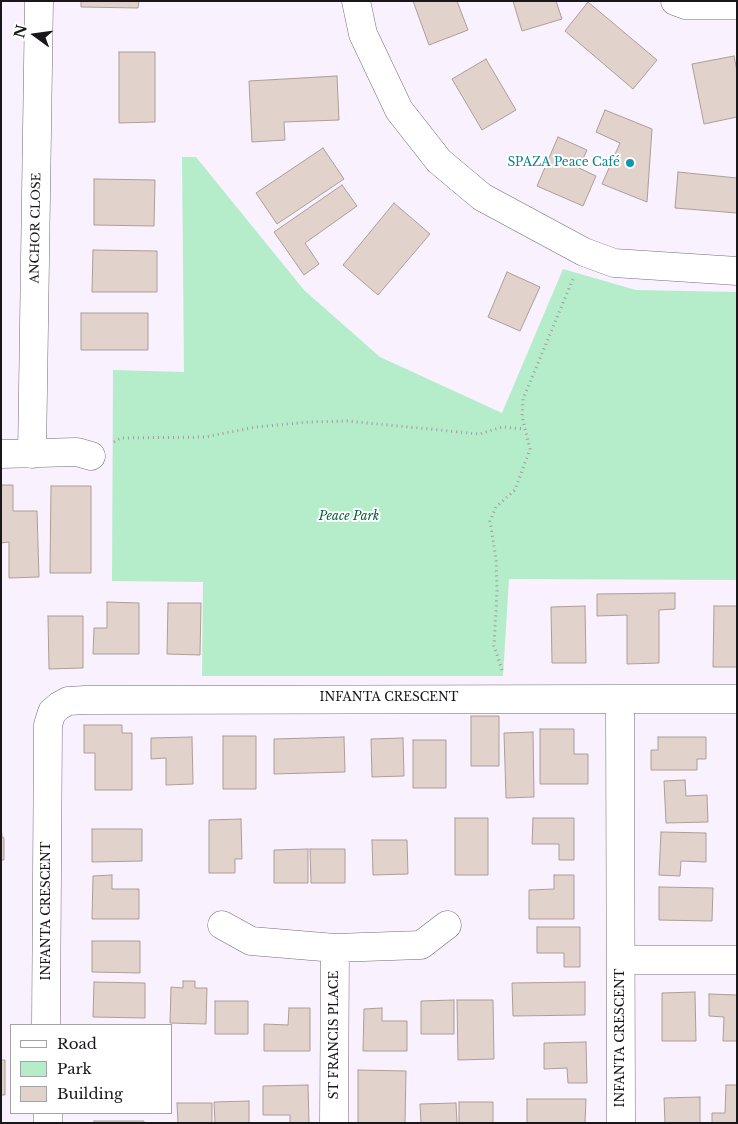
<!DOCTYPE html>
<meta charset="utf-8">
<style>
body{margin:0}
#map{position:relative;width:738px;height:1124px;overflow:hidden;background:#f9f1fe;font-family:"Libre Baskerville",serif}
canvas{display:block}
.frame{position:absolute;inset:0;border:2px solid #1a171b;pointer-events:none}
.legend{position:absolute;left:10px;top:1024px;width:162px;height:90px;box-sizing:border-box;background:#fff;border:1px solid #a3a2a4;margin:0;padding:6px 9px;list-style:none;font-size:15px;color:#1a171b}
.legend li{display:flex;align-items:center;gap:10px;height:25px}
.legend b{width:25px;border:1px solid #a3a2a4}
.north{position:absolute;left:10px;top:10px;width:50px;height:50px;-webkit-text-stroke:4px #fff;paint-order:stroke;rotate:284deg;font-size:14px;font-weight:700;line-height:20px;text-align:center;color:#1a171b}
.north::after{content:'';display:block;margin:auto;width:18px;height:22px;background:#1a171b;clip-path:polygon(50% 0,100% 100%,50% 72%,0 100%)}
</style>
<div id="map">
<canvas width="738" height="1124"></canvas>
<div class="frame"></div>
<ul class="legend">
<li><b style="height:6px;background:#fff"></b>Road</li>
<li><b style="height:14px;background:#b5edca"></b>Park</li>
<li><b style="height:14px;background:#e1d2cb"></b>Building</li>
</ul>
<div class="north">N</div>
</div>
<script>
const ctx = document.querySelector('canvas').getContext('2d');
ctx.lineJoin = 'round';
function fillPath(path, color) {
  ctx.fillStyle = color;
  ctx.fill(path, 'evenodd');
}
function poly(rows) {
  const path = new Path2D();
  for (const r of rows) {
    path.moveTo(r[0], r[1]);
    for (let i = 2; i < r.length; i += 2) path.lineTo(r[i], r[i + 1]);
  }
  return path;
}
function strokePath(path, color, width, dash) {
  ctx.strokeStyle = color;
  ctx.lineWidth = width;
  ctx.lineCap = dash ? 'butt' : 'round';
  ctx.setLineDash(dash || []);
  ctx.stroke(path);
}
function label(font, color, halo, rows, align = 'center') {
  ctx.font = font + ' "Libre Baskerville",serif';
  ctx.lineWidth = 4;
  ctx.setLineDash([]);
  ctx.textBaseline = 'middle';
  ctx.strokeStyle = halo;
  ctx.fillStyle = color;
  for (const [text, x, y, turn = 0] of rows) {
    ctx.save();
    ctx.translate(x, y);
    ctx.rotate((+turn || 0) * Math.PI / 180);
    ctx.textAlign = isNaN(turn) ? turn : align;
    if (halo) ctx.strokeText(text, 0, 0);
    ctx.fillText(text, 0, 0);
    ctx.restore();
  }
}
const green = poly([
 [182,157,196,157,304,290,380,357,502,413,563,269,636,290,737,292,737,580,509,579,503,676,202,676,203,582,112,581,113,370,184,372]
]);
const building = poly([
 [81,1,139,1,138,8,81,7,81,1],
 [413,1,457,1,468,30,429,45,413,1],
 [513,1,556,1,562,19,522,31,513,1],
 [588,2,657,60,633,89,565,31,588,2],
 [119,52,155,52,155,122,119,123,119,52],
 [734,56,737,71,737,117,704,124,692,64,734,56],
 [486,59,516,110,482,130,452,79,486,59],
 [337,76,339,120,284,122,285,140,252,142,249,81,337,76],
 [605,110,652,129,647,202,602,184,620,143,596,132,605,110],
 [558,137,587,150,579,168,596,176,583,206,537,186,558,137],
 [323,148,344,179,277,224,256,193,323,148],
 [678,172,737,178,737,213,675,208,678,172],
 [94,179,155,180,154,226,94,225,94,179],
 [342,185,357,206,305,243,319,264,304,275,274,232,342,185],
 [394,203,430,234,378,295,343,265,394,203],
 [93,250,157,251,157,292,92,292,93,250],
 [507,272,540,287,520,331,488,317,507,272],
 [81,313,148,313,148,350,81,350,81,313],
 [1,485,13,485,13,511,37,511,39,577,9,578,9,542,1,543,1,485],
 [51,486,91,486,91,573,50,573,51,486],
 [675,593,675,609,659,610,659,663,627,664,627,615,597,616,597,594,675,593],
 [107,602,139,603,139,654,93,654,94,628,107,628,107,602],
 [168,603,201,603,200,655,167,654,168,603],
 [585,606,586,663,552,663,551,607,585,606],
 [714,606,737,606,737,667,713,667,714,606],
 [48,616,83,616,83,668,49,669,48,616],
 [471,716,499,716,499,766,471,766,471,716],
 [84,725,122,725,122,733,132,733,132,790,95,790,95,753,84,753,84,725],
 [540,729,574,729,574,754,588,754,588,784,540,784,540,729],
 [533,732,534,797,506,798,504,733,533,732],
 [223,736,256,736,256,789,223,789,223,736],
 [192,737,193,784,166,785,166,758,151,759,151,738,192,737],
 [344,737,345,772,274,774,274,739,344,737],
 [658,737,706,737,706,759,697,759,697,770,651,770,651,750,658,750,658,737],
 [403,738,404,776,372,777,371,739,403,738],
 [413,740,446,740,446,788,413,788,413,740],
 [685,780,686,796,707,795,708,822,666,823,664,781,685,780],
 [455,818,488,818,488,875,455,875,455,818],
 [533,818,574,818,574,860,559,860,559,844,532,844,533,818],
 [241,819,242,859,235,859,235,873,209,873,209,820,241,819],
 [1,825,2,837,4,838,4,860,1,860,1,825],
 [92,829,142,829,142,861,92,862,92,829],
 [661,832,706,833,706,862,681,861,680,876,659,875,661,832],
 [372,840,407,840,408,874,373,875,372,840],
 [308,849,308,883,274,883,274,850,308,849],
 [310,849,345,849,345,883,311,883,310,849],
 [112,875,112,889,139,889,139,919,92,919,93,876,112,875],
 [554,875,574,875,574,919,529,919,529,890,554,889,554,875],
 [659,887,713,888,712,921,659,920,659,887],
 [537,927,580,927,580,967,564,967,564,953,537,953,537,927],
 [92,941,140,941,140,973,92,972,92,941],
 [183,981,195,981,195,988,207,988,206,1024,170,1023,171,987,183,988,183,981],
 [94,982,145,983,145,1018,93,1017,94,982],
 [585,982,585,1015,513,1016,512,983,585,982],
 [695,992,696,1041,662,1041,662,993,695,992],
 [709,994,737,995,737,1041,723,1041,724,1017,709,1016,709,994],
 [454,1000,454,1034,421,1034,421,1001,454,1000],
 [457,1000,493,1000,494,1059,458,1060,457,1000],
 [215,1001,248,1001,248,1034,215,1034,215,1001],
 [289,1008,310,1008,310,1051,264,1051,264,1024,288,1025,289,1008],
 [382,1008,382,1021,407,1021,407,1051,363,1051,364,1009,382,1008],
 [586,1042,587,1083,568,1083,567,1068,544,1069,544,1043,586,1042],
 [1,1060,5,1060,5,1095,1,1095,1,1060],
 [358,1070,406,1071,405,1123,358,1123,358,1070],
 [308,1085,309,1123,290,1123,290,1115,263,1115,263,1086,308,1085],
 [726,1085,737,1085,737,1123,712,1123,712,1113,725,1113,726,1085],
 [700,1097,700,1123,665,1123,664,1098,700,1097],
 [527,1099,586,1099,585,1123,527,1123,527,1099],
 [249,1101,249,1123,215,1123,214,1102,249,1101],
 [459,1102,493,1102,493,1123,459,1123,459,1102],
 [177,1103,212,1103,212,1123,178,1123,177,1103],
 [456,1103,457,1123,421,1123,420,1104,456,1103],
 [94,1121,144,1121,144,1123,94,1123,94,1121]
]);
const path = poly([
 [114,442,121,438,205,437,256,427,309,422,347,421,480,434,502,427,525,429],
 [502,670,494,646,497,591,496,559,490,521,496,507,515,490,530,449,522,416,523,399,573,279]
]);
const minor = poly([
 [356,1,363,34,399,110,439,161,482,197,584,252,614,263,737,271],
 [675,1,686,5,737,5],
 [1,454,77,452,91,456],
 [32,454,39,1],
 [620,699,737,699],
 [222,925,251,941,335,948,421,945,447,925],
 [621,960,737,960],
 [46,1025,48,725,52,712,59,706,68,701,85,700,620,699,621,1123],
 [48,1113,48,1123],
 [334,1123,335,948]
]);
const markers = [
 [630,163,5,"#0f9aa8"]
];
const cultureNames = [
 ["SPAZA Peace Café",620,163]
];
const streetNames = [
 ["ANCHOR CLOSE",36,228,-89],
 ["INFANTA CRESCENT",389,698],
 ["INFANTA CRESCENT",47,911,-90],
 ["ST FRANCIS PLACE",335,1035,-90],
 ["INFANTA CRESCENT",621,1038,-90]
];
const parkNames = [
 ["Peace Park",349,517]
];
fillPath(green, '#b5edca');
fillPath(building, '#e1d2cb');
strokePath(building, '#ac9e97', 1);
strokePath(minor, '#746c78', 29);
strokePath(path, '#a09aa4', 3, [1, 4]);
strokePath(minor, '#fff', 28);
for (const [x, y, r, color] of markers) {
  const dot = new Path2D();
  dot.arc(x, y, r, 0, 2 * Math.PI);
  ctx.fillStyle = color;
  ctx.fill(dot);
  strokePath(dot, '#fff', 2);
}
label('12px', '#0d838f', '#fff', cultureNames, 'right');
label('12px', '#1a171b', '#fff', streetNames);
label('italic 12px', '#026139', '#fff', parkNames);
</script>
